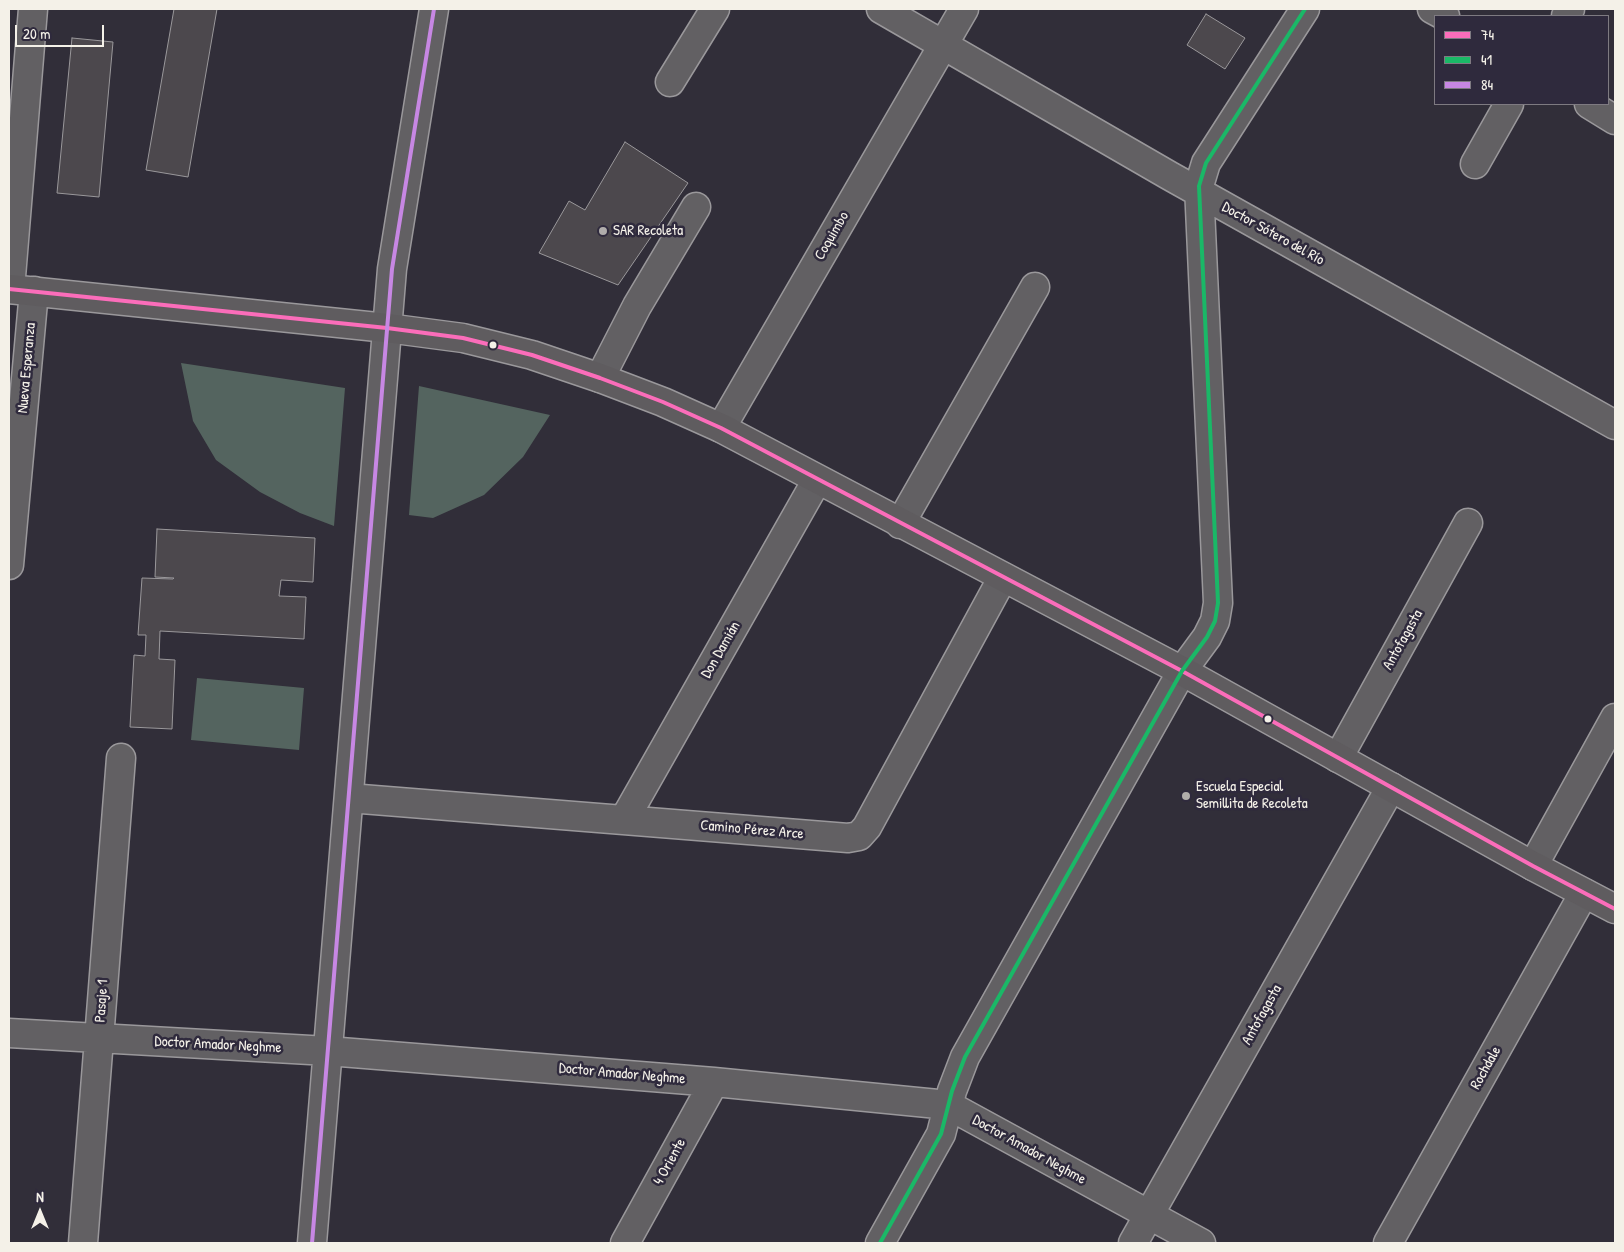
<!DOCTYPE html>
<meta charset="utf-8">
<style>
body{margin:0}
#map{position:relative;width:1624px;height:1252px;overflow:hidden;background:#312e39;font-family:"Patrick Hand",sans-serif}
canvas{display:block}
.frame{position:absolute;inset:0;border:10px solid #f4f1e8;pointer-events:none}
.legend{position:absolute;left:1434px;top:15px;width:175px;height:90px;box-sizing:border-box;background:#2f2a3d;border:1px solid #7e7a81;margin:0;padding:6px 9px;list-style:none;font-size:15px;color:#f4f1e8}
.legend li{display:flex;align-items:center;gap:10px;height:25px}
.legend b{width:25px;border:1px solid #7e7a81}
.north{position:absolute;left:15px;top:1187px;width:50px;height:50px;-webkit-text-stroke:4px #2f2a3d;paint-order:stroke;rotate:0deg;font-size:14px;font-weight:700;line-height:20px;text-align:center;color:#f4f1e8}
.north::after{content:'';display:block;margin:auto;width:18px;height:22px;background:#f4f1e8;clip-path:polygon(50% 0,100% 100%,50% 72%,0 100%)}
.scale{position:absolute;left:15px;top:25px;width:89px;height:22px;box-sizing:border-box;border:2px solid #f4f1e8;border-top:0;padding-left:6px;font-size:15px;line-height:18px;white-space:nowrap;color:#f4f1e8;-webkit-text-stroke:4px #2f2a3d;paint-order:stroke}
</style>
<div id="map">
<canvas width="1624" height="1252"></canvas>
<div class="frame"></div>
<ul class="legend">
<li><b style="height:6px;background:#fb6dba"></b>74</li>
<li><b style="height:6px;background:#1ab867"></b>41</li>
<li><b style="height:6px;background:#c787e3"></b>84</li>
</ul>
<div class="north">N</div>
<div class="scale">20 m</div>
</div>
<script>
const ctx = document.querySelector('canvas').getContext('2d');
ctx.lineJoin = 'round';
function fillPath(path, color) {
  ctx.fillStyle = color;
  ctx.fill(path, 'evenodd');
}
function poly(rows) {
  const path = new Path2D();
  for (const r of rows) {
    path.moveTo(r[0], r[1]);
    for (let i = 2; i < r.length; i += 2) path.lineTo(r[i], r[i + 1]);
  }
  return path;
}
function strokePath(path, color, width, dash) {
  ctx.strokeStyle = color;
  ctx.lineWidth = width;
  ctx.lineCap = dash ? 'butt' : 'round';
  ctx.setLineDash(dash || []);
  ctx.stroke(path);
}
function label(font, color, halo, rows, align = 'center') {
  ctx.font = font + ' "Patrick Hand",sans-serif';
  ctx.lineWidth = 5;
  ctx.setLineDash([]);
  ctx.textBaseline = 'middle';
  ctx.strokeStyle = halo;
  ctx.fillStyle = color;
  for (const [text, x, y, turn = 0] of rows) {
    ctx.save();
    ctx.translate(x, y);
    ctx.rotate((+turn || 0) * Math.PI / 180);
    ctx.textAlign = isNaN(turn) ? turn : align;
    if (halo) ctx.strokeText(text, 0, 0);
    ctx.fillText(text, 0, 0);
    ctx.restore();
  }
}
const green = poly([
 [181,363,345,388,334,526,300,513,260,492,216,460,193,421],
 [419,386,550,415,523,457,484,495,433,518,409,515],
 [197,678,304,688,299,750,191,740]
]);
const building = poly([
 [174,9,217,9,188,177,146,170,174,9],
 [1206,14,1245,38,1225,69,1187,45,1206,14],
 [72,38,113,42,99,197,57,193,72,38],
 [625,142,688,183,618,285,539,253,569,201,585,210,625,142],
 [157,529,315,538,313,582,281,580,279,596,306,597,304,639,160,631,159,659,175,660,172,729,130,727,134,655,145,656,146,635,138,635,142,578,173,579,174,578,155,577,157,529]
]);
const minor = poly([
 [881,9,1170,176,1615,425],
 [1432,9,1445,16],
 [1566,16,1570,9],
 [670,82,715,9],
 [1589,104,1615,120],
 [1475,164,1509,104],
 [10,289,33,9],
 [600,378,637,306,696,207],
 [721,428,964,9],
 [900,524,1035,287],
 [9,565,34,291],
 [1338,758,1468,523],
 [349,798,848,838,859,836,867,827,1003,577],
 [624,820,817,480],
 [1533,866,1615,718],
 [9,1033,328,1051,714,1082,948,1105,1201,1243],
 [83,1243,121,758],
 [312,1243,392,269,434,9],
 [625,1243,714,1082],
 [880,1243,941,1134,952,1091,965,1057,1182,671,1207,637,1215,621,1218,603,1199,186,1206,163,1305,9],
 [1133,1243,1391,787],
 [1388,1243,1584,893]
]);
const major = poly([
 [9,289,387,328,463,338,532,355,600,378,663,402,721,428,1182,671,1533,866,1615,909]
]);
const bus1 = poly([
 [9,289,387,328,463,338,532,355,600,378,663,402,721,428,1182,671,1533,866,1615,909]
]);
const bus2 = poly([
 [880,1243,941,1134,952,1091,965,1057,1182,671,1207,637,1215,621,1218,603,1199,186,1206,163,1305,9]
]);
const bus3 = poly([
 [312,1243,392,269,434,9]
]);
const markers = [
 [603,231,5,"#b0adab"],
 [493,345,4.5,"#f4f1e8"],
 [1268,719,4.5,"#f4f1e8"],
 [1186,796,5,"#b0adab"]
];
const poiNames = [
 ["SAR Recoleta",613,231],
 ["Escuela Especial",1196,787],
 ["Semillita de Recoleta",1196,804]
];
const streetNames = [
 ["Doctor Sótero del Río",1273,234,29],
 ["Coquimbo",832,236,-60],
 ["Nueva Esperanza",27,368,-85],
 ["Antofagasta",1403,640,-61],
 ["Don Damián",721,650,-60],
 ["Camino Pérez Arce",752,830,5],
 ["Pasaje 1",102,1001,-86],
 ["Antofagasta",1262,1015,-61],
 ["Doctor Amador Neghme",218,1045,3],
 ["Rochdale",1486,1068,-61],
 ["Doctor Amador Neghme",622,1074,5],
 ["Doctor Amador Neghme",1029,1150,29],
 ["4 Oriente",670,1162,-61]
];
fillPath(green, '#54645f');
fillPath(building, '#4c484d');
strokePath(building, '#9a989b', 1);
strokePath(minor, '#9a989b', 31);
strokePath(major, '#9a989b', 31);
strokePath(minor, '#626063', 28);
strokePath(major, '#5f5c5f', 28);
strokePath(bus1, '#fb6dba', 4);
strokePath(bus2, '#1ab867', 4);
strokePath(bus3, '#c787e3', 4);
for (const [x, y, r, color] of markers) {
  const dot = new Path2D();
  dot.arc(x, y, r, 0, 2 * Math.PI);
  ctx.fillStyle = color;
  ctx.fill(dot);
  strokePath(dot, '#2f2a3d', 2);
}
label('15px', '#f4f1e8', '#2f2a3d', poiNames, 'left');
label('15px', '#f4f1e8', '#2f2a3d', streetNames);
</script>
